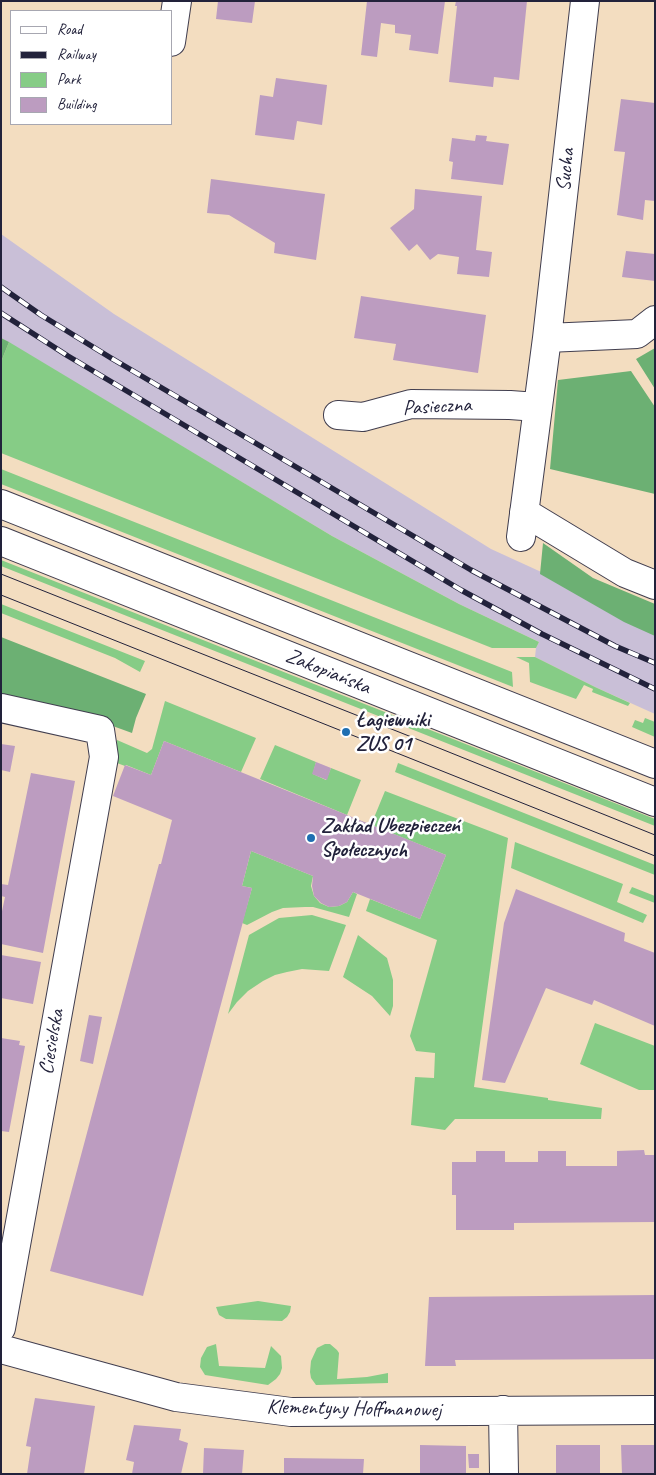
<!DOCTYPE html>
<meta charset="utf-8">
<style>
body{margin:0}
#map{position:relative;width:656px;height:1475px;overflow:hidden;background:#f3ddc0;font-family:Caveat,sans-serif}
canvas{display:block}
.frame{position:absolute;inset:0;border:2px solid #22223b;pointer-events:none}
.legend{position:absolute;left:10px;top:10px;width:162px;height:115px;box-sizing:border-box;background:#fff;border:1px solid #a7a7b1;margin:0;padding:6px 9px;list-style:none;font-size:15px;color:#22223b}
.legend li{display:flex;align-items:center;gap:10px;height:25px}
.legend b{width:25px;border:1px solid #a7a7b1}
</style>
<div id="map">
<canvas width="656" height="1475"></canvas>
<div class="frame"></div>
<ul class="legend">
<li><b style="height:6px;background:#fff"></b>Road</li>
<li><b style="height:6px;background:#22223b"></b>Railway</li>
<li><b style="height:14px;background:#86cc86"></b>Park</li>
<li><b style="height:14px;background:#bc9cc0"></b>Building</li>
</ul>
</div>
<script>
const ctx = document.querySelector('canvas').getContext('2d');
ctx.lineJoin = 'round';
function fillPath(path, color) {
  ctx.fillStyle = color;
  ctx.fill(path, 'evenodd');
}
function poly(rows) {
  const path = new Path2D();
  for (const r of rows) {
    path.moveTo(r[0], r[1]);
    for (let i = 2; i < r.length; i += 2) path.lineTo(r[i], r[i + 1]);
  }
  return path;
}
function strokePath(path, color, width, dash) {
  ctx.strokeStyle = color;
  ctx.lineWidth = width;
  ctx.lineCap = dash ? 'butt' : 'round';
  ctx.setLineDash(dash || []);
  ctx.stroke(path);
}
function label(font, color, halo, rows, align = 'center') {
  ctx.font = font + ' Caveat,sans-serif';
  ctx.lineWidth = 5;
  ctx.setLineDash([]);
  ctx.textBaseline = 'middle';
  ctx.strokeStyle = halo;
  ctx.fillStyle = color;
  for (const [text, x, y, turn = 0] of rows) {
    ctx.save();
    ctx.translate(x, y);
    ctx.rotate((+turn || 0) * Math.PI / 180);
    ctx.textAlign = isNaN(turn) ? turn : align;
    if (halo) ctx.strokeText(text, 0, 0);
    ctx.fillText(text, 0, 0);
    ctx.restore();
  }
}
const industrial = poly([
 [1,234,114,314,491,549,655,624,655,714,595,687,535,657,536,648,539,642,459,604,332,536,1,338]
]);
const green = poly([
 [9,342,332,536,459,604,539,642,536,648,492,648,1,453,1,362],
 [1,469,512,672,513,687,1,484],
 [1,560,655,819,655,826,1,566],
 [1,604,145,661,140,672,115,658,1,613],
 [516,657,535,657,595,687,630,703,628,706,592,692,593,689,584,685,576,699,530,682,529,663],
 [165,701,256,738,241,772,164,741,151,775,126,765,125,766,117,763,117,740,147,753,152,749],
 [645,718,655,722,655,737,632,727,635,720,643,723],
 [275,745,316,762,313,774,326,780,331,768,361,780,347,815,260,779],
 [398,763,655,865,655,875,395,772],
 [385,791,508,838,474,1087,548,1098,548,1100,602,1108,601,1119,455,1119,445,1130,411,1125,415,1077,434,1078,435,1053,416,1051,410,1036,437,940,366,911,370,899,420,919,446,855,371,825],
 [515,842,623,884,617,902,647,915,643,923,511,868],
 [251,851,313,876,311,886,314,896,320,903,329,907,339,906,347,902,353,892,357,894,349,917,313,907,305,907,283,908,272,912,247,925,242,923,252,888,242,886],
 [632,887,655,896,655,903,629,893],
 [312,915,346,925,329,971,302,969,287,972,275,975,263,981,248,991,237,1002,228,1014,249,935,279,918],
 [358,935,387,958,393,980,393,1006,390,1016,372,996,343,977],
 [595,1023,655,1046,655,1090,639,1090,580,1064],
 [258,1301,291,1306,290,1312,287,1317,282,1321,226,1319,219,1315,216,1307],
 [216,1344,219,1366,265,1368,271,1346,281,1356,282,1368,280,1374,276,1379,268,1385,205,1375,200,1367,201,1358,207,1347],
 [325,1344,330,1344,337,1350,339,1353,337,1379,367,1377,388,1373,388,1383,316,1385,311,1378,310,1372,311,1361,317,1348]
]);
const forest = poly([
 [1,338,9,342,1,362],
 [655,348,655,389,636,359],
 [631,371,655,407,655,494,550,469,558,380],
 [543,543,593,578,655,604,655,636,624,622,540,574],
 [1,637,146,694,136,718,132,733,110,725,1,699]
]);
const building = poly([
 [218,1,255,1,252,23,216,19],
 [367,1,445,1,438,54,409,50,411,35,395,33,395,25,381,23,377,57,361,55],
 [456,1,527,1,519,80,494,77,493,87,449,82,457,6,455,6],
 [276,78,327,85,322,125,297,121,294,140,255,135,260,95,273,97],
 [621,99,655,103,655,201,645,200,643,220,617,215,625,152,614,151],
 [476,135,487,136,486,141,509,144,503,185,451,179,453,162,449,161,452,138,475,141],
 [211,179,325,194,316,260,274,253,275,243,229,215,207,213],
 [415,189,482,196,476,250,492,252,489,277,457,274,459,257,438,254,430,260,417,244,409,251,390,228,414,209],
 [626,251,655,254,655,281,622,277],
 [361,296,486,315,478,373,393,360,396,344,354,338],
 [164,741,446,855,420,919,353,892,347,902,339,906,329,907,321,903,314,896,312,886,313,876,251,851,242,886,252,888,143,1296,50,1271,159,864,161,864,172,820,113,796,125,765,151,775],
 [1,744,15,746,10,772,1,770],
 [316,762,331,768,327,780,312,774],
 [31,773,75,781,43,953,1,944,1,916,5,897,1,896,1,884,8,885],
 [516,889,625,933,624,941,655,953,655,1026,594,1000,592,1005,546,988,505,1083,482,1080,504,923],
 [1,955,41,962,33,1004,1,998],
 [89,1015,102,1017,93,1064,80,1061],
 [1,1038,20,1041,19,1045,25,1046,9,1132,1,1131],
 [644,1150,645,1155,655,1155,655,1222,514,1223,514,1230,456,1230,456,1195,452,1195,452,1162,476,1162,476,1151,505,1151,505,1162,538,1162,538,1151,566,1151,566,1166,617,1166,617,1151],
 [655,1295,655,1359,455,1360,456,1366,425,1366,429,1297],
 [35,1398,95,1406,84,1474,27,1474,31,1447,26,1446],
 [134,1425,181,1429,179,1440,188,1443,181,1474,132,1474,134,1462,126,1460],
 [420,1445,466,1446,466,1474,420,1474],
 [556,1445,600,1445,600,1474,556,1474],
 [621,1445,655,1445,655,1474,622,1474],
 [204,1448,244,1450,242,1474,203,1474],
 [468,1454,479,1454,479,1468,469,1468],
 [284,1458,364,1459,363,1474,284,1474]
]);
const minor = poly([
 [171,42,177,1],
 [547,338,637,334,655,320],
 [338,415,363,417,411,404,510,405,537,407],
 [524,512,625,573,655,585],
 [521,537,547,338,585,1],
 [1,708,100,730,104,757,1,1328],
 [1,1349,176,1397,291,1412,655,1410],
 [503,1410,504,1474]
]);
const major = poly([
 [1,504,655,764],
 [1,541,655,802]
]);
const tram = poly([
 [1,574,414,738,655,835],
 [1,595,655,856]
]);
const rail = poly([
 [1,287,41,315,111,358,471,570,615,646,655,663],
 [1,313,68,356,461,590,542,634,655,689]
]);
const markers = [
 [346,732,5,"#1f6fb2"],
 [311,838,5,"#1f6fb2"]
];
const streetNames = [
 ["Sucha",566,170,-84],
 ["Pasieczna",437,407,-3],
 ["Zakopiańska",328,672,22],
 ["Ciesielska",52,1042,-80],
 ["Klementyny Hoffmanowej",354,1409,1]
];
const poiNames = [
 ["Łagiewniki",356,720],
 ["ZUS 01",356,744],
 ["Zakład Ubezpieczeń",321,826],
 ["Społecznych",321,850]
];
fillPath(industrial, '#c9bfd7');
fillPath(green, '#86cc86');
fillPath(forest, '#6cb073');
fillPath(building, '#bc9cc0');
strokePath(minor, '#413e4f', 30);
strokePath(major, '#413e4f', 30);
strokePath(minor, '#fff', 28);
strokePath(major, '#fff', 28);
strokePath(tram, '#22223b', 1);
strokePath(rail, '#22223b', 5.5);
strokePath(rail, '#fff', 4, [11]);
for (const [x, y, r, color] of markers) {
  const dot = new Path2D();
  dot.arc(x, y, r, 0, 2 * Math.PI);
  ctx.fillStyle = color;
  ctx.fill(dot);
  strokePath(dot, '#fff', 2);
}
label('21px', '#22223b', '#fff', streetNames);
label('bold 21px', '#22223b', '#fff', poiNames, 'left');
</script>
